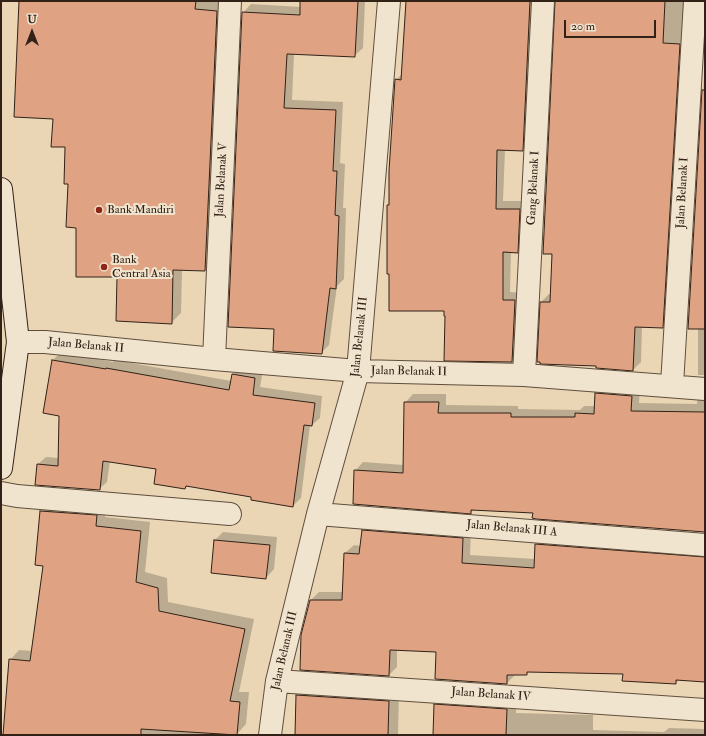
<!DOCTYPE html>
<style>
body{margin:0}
#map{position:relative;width:706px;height:736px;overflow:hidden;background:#ead6b4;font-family:"IM FELL Double Pica",serif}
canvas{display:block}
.frame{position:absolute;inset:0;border:2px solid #312117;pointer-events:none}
.north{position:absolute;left:12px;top:12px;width:40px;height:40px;-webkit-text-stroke:3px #f1e4ce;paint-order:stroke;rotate:0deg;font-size:11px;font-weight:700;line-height:16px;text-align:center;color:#312117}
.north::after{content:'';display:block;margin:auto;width:14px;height:18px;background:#312117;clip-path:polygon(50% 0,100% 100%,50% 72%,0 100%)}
.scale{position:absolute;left:564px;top:20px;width:92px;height:18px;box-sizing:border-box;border:2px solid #312117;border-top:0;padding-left:5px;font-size:12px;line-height:14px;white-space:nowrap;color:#312117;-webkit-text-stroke:3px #f1e4ce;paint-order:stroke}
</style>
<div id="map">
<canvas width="706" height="736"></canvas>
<div class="frame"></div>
<div class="north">U</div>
<div class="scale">20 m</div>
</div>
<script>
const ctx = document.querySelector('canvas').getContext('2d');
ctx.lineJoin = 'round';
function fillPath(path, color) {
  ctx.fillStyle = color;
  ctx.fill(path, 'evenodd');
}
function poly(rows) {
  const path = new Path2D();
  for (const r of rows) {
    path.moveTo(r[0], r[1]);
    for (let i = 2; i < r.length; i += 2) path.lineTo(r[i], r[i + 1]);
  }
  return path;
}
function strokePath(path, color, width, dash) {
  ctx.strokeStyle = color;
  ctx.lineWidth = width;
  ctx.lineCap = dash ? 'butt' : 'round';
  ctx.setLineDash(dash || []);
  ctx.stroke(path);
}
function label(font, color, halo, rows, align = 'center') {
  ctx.font = font + ' "IM FELL Double Pica",serif';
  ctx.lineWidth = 4;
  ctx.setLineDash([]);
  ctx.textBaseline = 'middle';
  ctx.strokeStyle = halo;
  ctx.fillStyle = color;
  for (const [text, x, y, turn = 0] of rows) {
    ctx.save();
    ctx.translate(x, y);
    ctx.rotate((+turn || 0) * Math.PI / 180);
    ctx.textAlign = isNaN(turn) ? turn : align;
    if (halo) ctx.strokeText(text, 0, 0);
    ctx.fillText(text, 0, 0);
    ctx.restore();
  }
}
const shadow = poly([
 [20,1,226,2,215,261,205,270,182,270,181,313,171,323,118,276,69,183,66,146,54,118],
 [301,1,365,1,363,48,354,56,294,53,292,100,343,102,340,163,345,164,343,208,346,208,344,279,337,286,329,345,321,353,275,328,243,13,251,4,301,7],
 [407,1,538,1,531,142,522,150,505,149,503,201,528,201,526,243,517,252,511,251,510,292,523,293,520,352,512,361,446,316,445,310,388,205,390,204,396,80,403,73],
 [556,1,690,1,671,318,663,327,642,326,641,362,633,370,597,365,538,361,541,302,549,294,551,294,553,253],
 [705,60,705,375,698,375,698,328,689,328],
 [61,352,113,362,115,360,231,381,232,375,240,367,263,370,260,387,322,396,320,418,312,425,310,425,301,498,293,506,252,496,188,485,185,488,158,469,110,461,107,482,99,489,38,464,46,457,59,458,60,415,44,412,53,360],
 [604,385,640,388,639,403,697,404,697,401,705,394,705,531,534,512,474,509,471,513,355,471,363,462,404,465,405,403,413,394,446,394,446,405,518,406,518,409,580,410,584,406,596,406,596,393],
 [51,501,106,506,105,517,150,522,145,572,167,578,168,602,254,619,239,692,249,692,246,724,237,734,227,733,227,735,4,735,10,660,19,650,32,651,44,565,36,565,41,511],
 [371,522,471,530,470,555,535,559,536,544,544,536,705,549,705,681,679,679,676,683,624,673,529,671,526,674,515,675,507,683,437,651,397,650,397,667,389,675,311,600,319,592,344,592,345,553,354,545,361,546,363,531],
 [223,532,277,537,274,569,266,578,212,572,215,540],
 [308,685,399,691,398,735,296,735,297,695],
 [445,695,516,700,516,713,593,715,593,730,664,732,669,728,705,729,705,735,434,735,435,705]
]);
const building = poly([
 [19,1,196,1,195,9,217,11,205,271,173,270,172,324,116,321,117,277,76,277,76,228,66,227,68,184,64,184,65,147,51,147,53,119,14,117,19,1],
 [300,1,358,1,355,57,287,54,284,108,336,110,333,171,337,171,335,215,339,216,336,289,330,288,322,354,273,351,274,329,228,327,242,12,300,15,300,1],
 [406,1,530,1,523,151,497,150,496,209,520,209,518,253,503,252,503,300,515,300,512,362,444,361,445,316,444,316,444,311,389,311,389,274,387,274,387,205,389,205,389,171,395,79,401,80,406,1],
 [555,1,665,1,663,43,680,44,663,328,635,327,633,371,596,368,596,366,540,364,540,362,537,362,540,302,550,302,552,254,543,254,555,1],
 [702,90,705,90,705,329,688,329,702,90],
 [52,360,106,369,106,368,229,390,232,374,255,378,253,395,315,403,312,426,304,425,293,507,251,500,251,497,186,486,185,489,154,484,156,469,103,461,100,490,35,485,37,464,58,466,59,416,43,413,52,360],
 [595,393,632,396,631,411,705,412,705,532,536,519,532,518,533,513,471,510,471,514,353,504,354,470,403,473,404,402,439,402,438,413,511,413,511,417,575,417,575,413,594,414,595,393],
 [40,511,97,515,96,526,141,531,136,582,158,588,159,611,245,629,230,701,240,702,237,735,141,729,141,735,3,735,9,659,30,661,43,566,35,565,40,511],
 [362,530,463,538,462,563,534,568,535,544,705,557,705,682,676,680,676,684,622,681,623,674,527,672,527,675,507,675,507,684,435,679,436,652,390,650,389,676,300,670,301,635,310,600,342,600,344,553,359,554,362,530],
 [214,540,270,545,266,579,211,573,214,540],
 [296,695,389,701,388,735,295,735,296,695],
 [434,704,507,709,506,735,433,735,434,704]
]);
const minor = poly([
 [18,342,45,342,214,359,358,371,524,375,705,389],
 [214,359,230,1],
 [524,375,543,1],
 [672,385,695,1],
 [1,493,17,496,230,514],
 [318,514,705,545],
 [277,681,705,710],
 [270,735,277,681,318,514,358,371,389,1]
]);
const secondary = poly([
 [1,189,18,342,1,468]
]);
const markers = [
 [99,210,4,"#8f2418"],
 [104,267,4,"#8f2418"]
];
const streetNames = [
 ["Jalan Belanak V",222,180,-87],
 ["Gang Belanak I",534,188,-87],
 ["Jalan Belanak I",683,193,-87],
 ["Jalan Belanak III",360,337,-84],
 ["Jalan Belanak II",86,346,5],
 ["Jalan Belanak II",409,372,1],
 ["Jalan Belanak III A",512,529,5],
 ["Jalan Belanak III",285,651,-77],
 ["Jalan Belanak IV",491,695,4]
];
const poiNames = [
 ["Bank Mandiri",107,210],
 ["Bank",112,260],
 ["Central Asia",112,274]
];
fillPath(shadow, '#0003');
fillPath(building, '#dfa383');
strokePath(building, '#312117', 1);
strokePath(minor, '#5f4e3e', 24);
strokePath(secondary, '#312117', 24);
strokePath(minor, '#f1e4ce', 22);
strokePath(secondary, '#f1e4ce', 22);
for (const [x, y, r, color] of markers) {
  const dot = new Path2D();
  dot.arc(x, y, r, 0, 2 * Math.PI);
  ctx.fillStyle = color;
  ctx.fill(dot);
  strokePath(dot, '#f1e4ce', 1.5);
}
label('12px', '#312117', '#f1e4ce', streetNames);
label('12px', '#312117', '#f1e4ce', poiNames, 'left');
</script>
